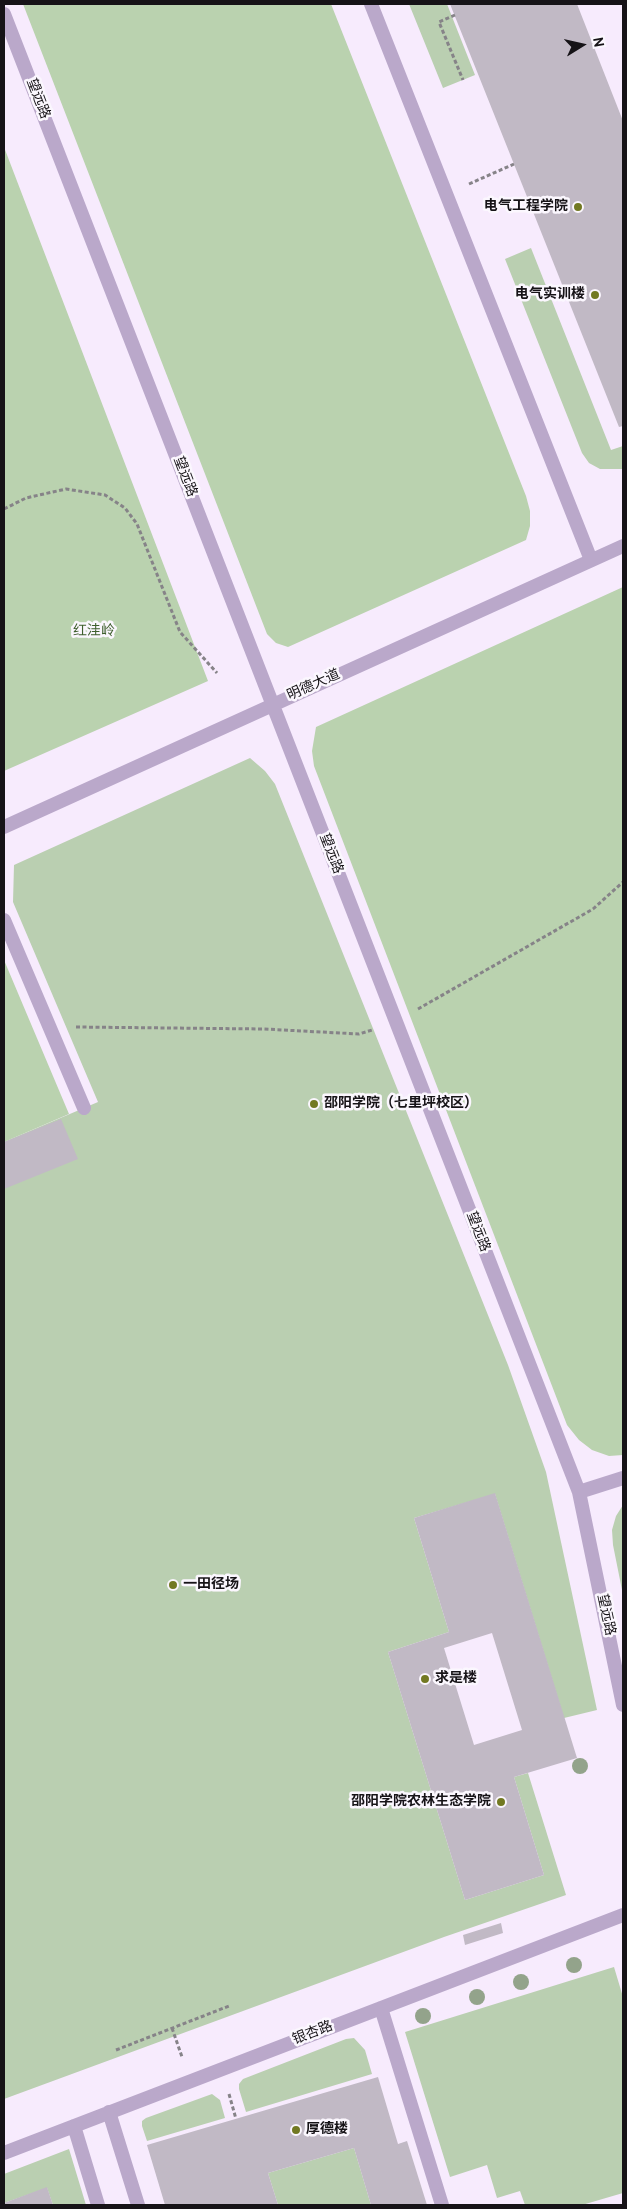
<!DOCTYPE html>
<meta charset="utf-8">
<style>
body{margin:0}
#map{position:relative;width:627px;height:2209px;overflow:hidden;background:#fbf7fe;font-family:Overpass,sans-serif}
canvas{display:block}
.frame{position:absolute;inset:0;border:5px solid #161317;pointer-events:none}
.north{position:absolute;left:557px;top:20px;width:50px;height:50px;-webkit-text-stroke:4px #fbf7fe;paint-order:stroke;rotate:80deg;font-size:14px;font-weight:700;line-height:20px;text-align:center;color:#161317}
.north::after{content:'';display:block;margin:auto;width:18px;height:22px;background:#161317;clip-path:polygon(50% 0,100% 100%,50% 72%,0 100%)}
</style>
<div id="map">
<canvas width="627" height="2209"></canvas>
<div class="frame"></div>
<div class="north">N</div>
</div>
<script>
const ctx = document.querySelector('canvas').getContext('2d');
ctx.lineJoin = 'round';
function fillPath(path, color) {
  ctx.fillStyle = color;
  ctx.fill(path, 'evenodd');
}
function poly(rows) {
  const path = new Path2D();
  for (const r of rows) {
    path.moveTo(r[0], r[1]);
    for (let i = 2; i < r.length; i += 2) path.lineTo(r[i], r[i + 1]);
  }
  return path;
}
function strokePath(path, color, width, dash) {
  ctx.strokeStyle = color;
  ctx.lineWidth = width;
  ctx.lineCap = dash ? 'butt' : 'round';
  ctx.setLineDash(dash || []);
  ctx.stroke(path);
}
function label(font, color, halo, rows, align = 'center') {
  ctx.font = font + ' Overpass,"Noto Sans SC",sans-serif';
  ctx.lineWidth = 5;
  ctx.setLineDash([]);
  ctx.textBaseline = 'middle';
  ctx.strokeStyle = halo;
  ctx.fillStyle = color;
  for (const [text, x, y, turn = 0] of rows) {
    ctx.save();
    ctx.translate(x, y);
    ctx.rotate((+turn || 0) * Math.PI / 180);
    ctx.textAlign = isNaN(turn) ? turn : align;
    if (halo) ctx.strokeText(text, 0, 0);
    ctx.fillText(text, 0, 0);
    ctx.restore();
  }
}
const built = poly([
 [4,4,623,4,623,2205,4,2205]
]);
const green = poly([
 [409,4,447,4,475,75,443,88],
 [531,248,611,450,623,446,623,469,600,469,589,463,582,453,505,259],
 [250,758,265,771,275,784,508,1365,546,1472,597,1710,564,1718,495,1494,414,1518,449,1632,388,1652,465,1900,544,1875,514,1777,528,1773,566,1895,444,1937,4,2099,4,1142,98,1102,13,902,14,865],
 [623,1505,623,1595,613,1545,612,1530,616,1516],
 [614,1967,623,1997,623,2193,582,2205,525,2205,520,2191,497,2198,487,2165,450,2177,405,2032],
 [354,2038,365,2050,372,2074,246,2112,239,2089,239,2084,243,2079,346,2039],
 [212,2094,220,2100,225,2118,147,2141,142,2126,142,2121,146,2118],
 [354,2148,371,2205,278,2205,268,2173],
 [69,2149,86,2205,53,2205,47,2188,4,2203,4,2174]
]);
const forest = poly([
 [23,4,331,4,526,496,530,511,530,526,526,540,288,647,276,643,267,634],
 [4,147,208,681,4,771],
 [623,587,623,1455,609,1456,592,1450,579,1440,567,1425,314,766,312,751,316,727],
 [4,960,69,1114,4,1142]
]);
const building = poly([
 [450,4,577,4,623,121,623,426,619,427],
 [61,1119,78,1159,4,1189,4,1142],
 [495,1493,577,1758,514,1777,544,1875,465,1900,388,1652,449,1632,414,1518],
 [492,1633,522,1730,474,1745,444,1648],
 [501,1923,503,1933,465,1945,463,1935],
 [378,2077,398,2144,407,2141,427,2205,371,2205,354,2148,268,2173,278,2205,165,2205,147,2145],
 [47,2187,53,2205,4,2205,4,2203]
]);
const path = poly([
 [455,15,439,22,463,80],
 [469,184,514,164],
 [4,509,26,498,66,489,105,495,125,508,137,524,180,632,217,673],
 [418,1009,593,909,623,882],
 [76,1027,264,1029,359,1034,372,1030],
 [172,2028,182,2057],
 [116,2050,229,2006],
 [229,2094,236,2119]
]);
const service = poly([
 [371,4,591,560],
 [4,14,579,1492,623,1705],
 [4,827,623,546],
 [4,920,84,1108],
 [579,1492,623,1478],
 [381,2008,442,2205],
 [109,2112,138,2205],
 [74,2126,98,2205],
 [4,2153,623,1915]
]);
const trees = [
 [580,1766],
 [574,1965],
 [521,1982],
 [477,1997],
 [423,2016]
];
const markers = [
 [578,207,5,"#727922"],
 [595,295,5,"#727922"],
 [314,1104,5,"#727922"],
 [173,1585,5,"#727922"],
 [425,1679,5,"#727922"],
 [501,1802,5,"#727922"],
 [296,2130,5,"#727922"]
];
const streetNames = [
 ["望远路",37,99,69],
 ["望远路",184,477,69],
 ["明德大道",314,686,-24],
 ["望远路",330,854,69],
 ["望远路",477,1232,69],
 ["望远路",605,1615,78],
 ["银杏路",313,2034,-21]
];
const poiNames = [
 ["电气工程学院",568,207,"right"],
 ["电气实训楼",585,295,"right"],
 ["邵阳学院（七里坪校区）",324,1104],
 ["一田径场",183,1585],
 ["求是楼",435,1679],
 ["邵阳学院农林生态学院",491,1802,"right"],
 ["厚德楼",306,2130]
];
const parkNames = [
 ["红洼岭",94,632]
];
fillPath(built, '#f7ebfd');
fillPath(green, '#bacfb1');
fillPath(forest, '#bad2af');
fillPath(building, '#c1b9c5');
strokePath(path, '#868388', 3, [4, 2.5]);
strokePath(service, '#baa8ca', 14);
ctx.fillStyle = '#93a38b';
for (const [x, y] of trees) {
  ctx.beginPath();
  ctx.arc(x, y, 8, 0, 2 * Math.PI);
  ctx.fill();
}
for (const [x, y, r, color] of markers) {
  const dot = new Path2D();
  dot.arc(x, y, r, 0, 2 * Math.PI);
  ctx.fillStyle = color;
  ctx.fill(dot);
  strokePath(dot, '#fbf7fe', 2);
}
label('14px', '#161317', '#fbf7fe', streetNames);
label('bold 14px', '#161317', '#fbf7fe', poiNames, 'left');
label('14px', '#3e5f2d', '#fbf7fe', parkNames);
</script>
